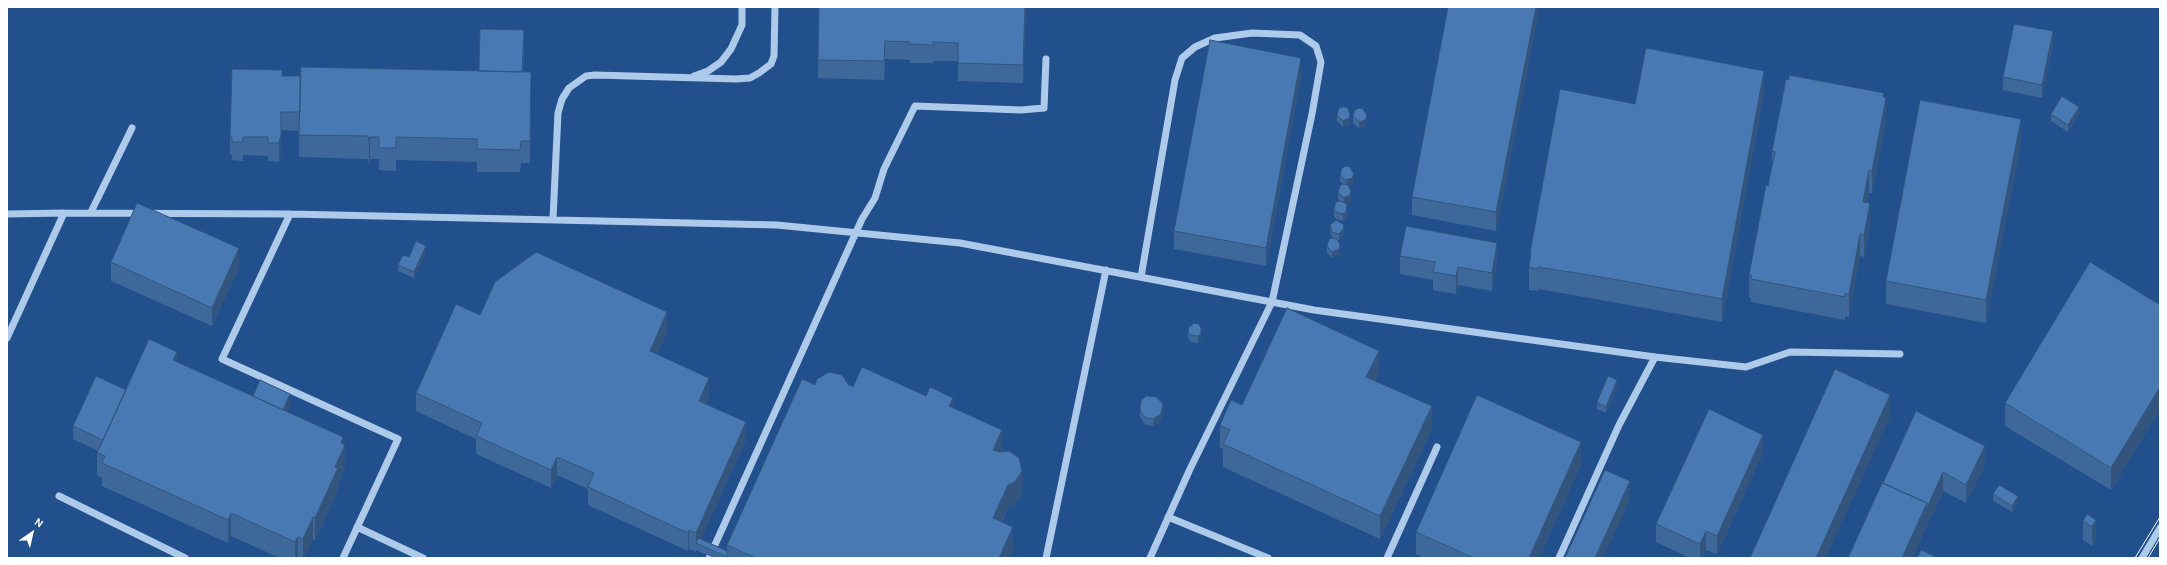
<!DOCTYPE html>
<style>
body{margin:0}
#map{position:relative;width:2167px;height:565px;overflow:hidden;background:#21508c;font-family:"Alegreya Sans",sans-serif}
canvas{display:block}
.frame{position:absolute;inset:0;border:8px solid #fff;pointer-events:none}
.north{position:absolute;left:12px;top:513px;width:40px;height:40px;-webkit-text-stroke:3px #21508c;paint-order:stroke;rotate:34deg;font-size:11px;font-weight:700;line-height:16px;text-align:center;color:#fff}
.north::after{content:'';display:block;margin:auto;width:14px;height:18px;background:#fff;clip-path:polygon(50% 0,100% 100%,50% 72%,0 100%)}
</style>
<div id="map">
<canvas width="2167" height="565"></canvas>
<div class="frame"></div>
<div class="north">N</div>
</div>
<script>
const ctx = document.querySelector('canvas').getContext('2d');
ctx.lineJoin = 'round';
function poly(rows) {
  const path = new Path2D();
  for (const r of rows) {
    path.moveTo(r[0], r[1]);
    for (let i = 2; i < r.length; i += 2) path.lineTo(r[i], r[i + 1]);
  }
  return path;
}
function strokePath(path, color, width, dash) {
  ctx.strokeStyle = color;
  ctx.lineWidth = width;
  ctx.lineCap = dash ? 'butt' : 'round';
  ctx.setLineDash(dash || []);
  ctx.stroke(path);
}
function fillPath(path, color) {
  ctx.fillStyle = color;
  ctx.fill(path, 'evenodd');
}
const minor = poly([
 [694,76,708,71,721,62,731,49,742,25,742,7],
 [91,212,132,128],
 [64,213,290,214,777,225,960,243,1314,310,1655,357,1746,367,1790,352,1900,354],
 [7,214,64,213,7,338],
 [290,214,222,359,398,439,343,558],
 [553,219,558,113,562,99,569,88,586,76,595,75,736,79,750,78,759,73,771,64,774,56,775,7],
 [1141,277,1175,80,1182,58,1195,47,1215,38,1252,33,1300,35,1316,46,1321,62,1312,114,1272,302,1190,469,1150,558],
 [59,496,185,558],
 [1168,517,1268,558],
 [357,527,423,558],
 [709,558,862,219,875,198,884,169,915,106,1021,110,1044,108,1046,59],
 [1046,558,1106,270],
 [1387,558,1437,447],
 [1559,558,1619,425,1655,357],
 [2142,558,2160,528]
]);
const tram = poly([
 [2135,558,2160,517],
 [2148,558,2160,538]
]);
const wall = poly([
 [819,7,1026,7,1023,83,958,81,958,61,933,61,933,63,910,63,910,60,885,59,884,80,818,78],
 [1538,7,1538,15,1496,231,1412,215,1412,197],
 [524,43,523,72,531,95,530,163,521,163,520,172,477,172,477,162,396,160,396,171,379,170,379,159,370,159,369,164,368,159,299,157,299,131,281,130,281,153,279,162,268,161,268,156,243,155,243,161,232,160,232,155,230,154,230,136,282,76,300,76,479,71],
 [2053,44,2042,98,2003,90,2003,77],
 [1301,76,1266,266,1174,249,1174,231],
 [1764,93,1722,322,1601,300,1538,289,1538,291,1529,290,1529,267,1530,261,1530,253,1635,104],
 [1884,98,1886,121,1872,193,1869,193,1867,203,1870,226,1864,257,1860,256,1849,317,1845,316,1845,320,1751,302,1751,298,1749,298,1749,275,1772,165,1772,151],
 [2079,113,2068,132,2051,121,2051,114],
 [1337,115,1350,121,1349,125,1343,127,1337,121],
 [1353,116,1367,123,1365,126,1359,129,1353,123],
 [2021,142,1986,323,1886,304,1886,281],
 [1340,175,1354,180,1352,185,1349,186,1351,198,1350,202,1346,204,1347,211,1346,219,1343,221,1336,219,1334,216,1334,209,1340,201,1338,199,1338,192,1343,184,1340,181],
 [1330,225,1344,234,1339,240,1338,240,1340,252,1339,256,1332,258,1327,253,1327,246,1332,238,1330,232],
 [426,252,414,278,398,271,398,265,409,257],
 [1400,256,1497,261,1492,291,1458,285,1456,294,1433,290,1433,280,1400,274],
 [111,262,239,267,212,326,111,281],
 [2160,305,2160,409,2111,490,2005,426,2005,403],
 [480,315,667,331,657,354,709,396,705,404,746,440,701,539,727,551,727,545,815,385,848,384,853,387,953,408,1002,452,1022,494,1015,505,1008,507,1002,522,1013,550,1010,558,714,558,696,550,696,552,689,549,688,551,588,505,588,489,557,475,551,488,476,454,476,439,416,411,416,393],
 [1188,331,1201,335,1201,340,1198,343,1191,342,1188,338],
 [177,362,253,396,290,407,287,412,343,444,345,467,338,484,338,490,315,540,313,539,304,558,280,558,231,536,228,543,102,486,102,478,97,475,97,453,98,451,73,439,73,426,126,390],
 [1379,373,1375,381,1432,429,1380,539,1223,467,1223,449,1220,448,1220,425,1242,405],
 [1617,387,1606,413,1597,409,1597,402],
 [1140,411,1163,411,1161,421,1153,426,1146,425,1140,417],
 [1763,453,1717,554,1706,550,1702,558,1690,558,1656,542,1656,524],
 [1581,465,1539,558,1424,558,1416,554,1416,532],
 [1985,465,1966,503,1943,491,1912,558,1848,558,1883,483],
 [1993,494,2018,503,2012,512,1993,501],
 [2096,520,2096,539,2092,546,2083,540,2083,521]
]);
const shadedWall = poly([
 [1025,7,1026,7,1023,83,1023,65],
 [1536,7,1538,7,1538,15,1496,231,1496,212],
 [2053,31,2053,44,2042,98,2042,85],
 [1301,58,1301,76,1266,266,1266,248],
 [1764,71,1764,93,1722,322,1722,299],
 [531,72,531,95,530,163,530,141],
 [1884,93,1884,110,1886,98,1886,121,1872,193,1872,171],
 [2079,107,2079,113,2068,132,2068,125],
 [1350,114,1350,121,1349,125,1343,127,1343,121],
 [1367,116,1367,123,1365,126,1359,129,1359,122],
 [2021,119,2021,142,1986,323,1986,300],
 [281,135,281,153,279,162,279,143],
 [370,137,370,159,369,164,369,141],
 [1869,170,1869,193,1863,225,1863,202],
 [1354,174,1354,180,1352,185,1346,187,1346,180],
 [1351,191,1351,198,1350,202,1344,205,1344,198],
 [1870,203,1870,226,1864,257,1864,235],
 [1347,204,1346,219,1343,221,1343,214],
 [1344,228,1344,234,1339,240,1339,234],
 [1860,234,1860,256,1849,317,1849,294],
 [1497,243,1497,261,1492,291,1492,273],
 [1340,245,1340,252,1339,256,1332,258,1332,252],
 [426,246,426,252,414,278,414,272],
 [239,248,239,267,212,326,212,308],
 [1458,267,1458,285,1456,294,1456,276],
 [667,312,667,331,650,369,650,351],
 [1201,328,1201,340,1198,343,1198,336],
 [1379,351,1379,373,1366,399,1366,377],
 [177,352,177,374,173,360],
 [709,378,709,396,699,419,699,401],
 [1617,380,1617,387,1606,413,1606,407],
 [2160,387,2160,409,2111,490,2111,468],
 [290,394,290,407,279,431,279,418],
 [1890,395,1890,417,1826,558,1816,558],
 [953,398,953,420,949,406],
 [1163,404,1163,411,1161,421,1153,426,1153,419],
 [1432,406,1432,429,1380,539,1380,516],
 [746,422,746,440,699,544,696,543,696,552,696,533],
 [1002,430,1002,452,993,472,993,450],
 [1763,435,1763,453,1717,554,1717,536],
 [343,437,343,449,345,445,345,467,338,484,338,490,315,540,315,518,335,467,341,443],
 [1581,442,1581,465,1539,558,1529,558],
 [1985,446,1985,465,1966,503,1966,485],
 [557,457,557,475,551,488,551,470],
 [1022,471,1022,494,1015,505,1008,507,993,541,993,518,1008,485],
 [1943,472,1943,491,1912,558,1902,558,1927,503],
 [1630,481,1630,500,1603,558,1595,558],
 [2018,496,2018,503,2012,512,2012,506],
 [231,513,231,536,228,543,228,520],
 [313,517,313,539,304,558,303,558,303,539],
 [2096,520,2096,539,2092,546,2092,527],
 [1013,527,1013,550,1010,558,999,558],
 [689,530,689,549,688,551,688,533],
 [1706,531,1706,550,1702,558,1700,558,1700,544],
 [298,537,298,558,295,558,295,542]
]);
const building = poly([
 [819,7,1025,7,1023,65,958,63,958,43,933,42,933,45,910,44,910,42,885,41,884,61,818,60,819,7],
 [1448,7,1536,7,1496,212,1412,197,1448,7],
 [2014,24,2053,31,2042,85,2003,77,2014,24],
 [480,29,524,30,522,72,479,71,480,29],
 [1210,40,1301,58,1266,248,1174,231,1210,40],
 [1646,48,1764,71,1722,299,1601,277,1538,267,1538,269,1529,267,1531,253,1530,253,1560,89,1635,104,1646,48],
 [301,67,531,72,530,141,521,141,520,150,477,149,477,139,396,137,396,148,379,148,379,137,370,137,369,141,368,136,299,135,301,67],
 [232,69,282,70,282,76,300,76,300,112,281,112,281,135,279,143,268,143,268,137,243,137,243,142,232,142,232,137,230,136,232,69],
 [1789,75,1884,93,1883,97,1886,98,1872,171,1869,170,1863,202,1870,203,1864,235,1860,234,1849,294,1845,294,1845,297,1751,279,1752,276,1749,275,1766,185,1768,186,1775,152,1772,151,1786,79,1789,80,1789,75],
 [2062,96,2079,107,2068,125,2051,114,2062,96],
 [1920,100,2021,119,1986,300,1886,281,1920,100],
 [1342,107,1347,107,1350,114,1349,118,1343,121,1337,115,1339,108,1342,107],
 [1359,108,1363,109,1367,116,1365,120,1359,122,1353,116,1355,110,1359,108],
 [1346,166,1350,167,1354,174,1352,178,1346,180,1340,175,1342,168,1346,166],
 [1343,184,1348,185,1351,191,1350,195,1344,198,1338,192,1340,186,1343,184],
 [1340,201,1347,204,1346,212,1343,214,1336,212,1334,209,1336,202,1340,201],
 [137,203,239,248,212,308,111,262,137,203],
 [1336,220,1343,224,1344,228,1339,234,1332,232,1330,225,1336,220],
 [1406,226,1497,243,1492,273,1458,267,1456,276,1433,272,1435,262,1400,256,1406,226],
 [1332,238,1337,239,1340,245,1339,249,1332,252,1327,246,1329,239,1332,238],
 [416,241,426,246,414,272,398,265,403,255,409,257,416,241],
 [536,252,667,312,650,351,709,378,699,401,746,422,696,533,689,530,688,533,588,487,594,473,557,457,551,470,476,436,482,423,416,393,456,304,480,315,495,282,536,252],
 [2090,262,2160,305,2160,387,2111,468,2005,403,2090,262],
 [1287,308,1379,351,1366,377,1432,406,1380,516,1223,444,1230,430,1220,425,1231,400,1242,405,1287,308],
 [1194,323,1199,324,1201,328,1201,333,1198,336,1191,335,1188,331,1189,327,1194,323],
 [149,339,177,352,173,360,343,437,341,443,345,445,335,467,338,468,315,518,313,517,303,539,298,537,295,542,231,513,228,520,102,463,105,456,97,453,149,339],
 [862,367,926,396,930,387,953,398,949,406,1002,430,993,450,999,452,1009,451,1019,458,1022,471,1015,482,1008,485,993,518,1013,527,999,558,756,558,727,545,802,379,815,385,817,379,829,372,842,375,848,384,853,387,862,367],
 [1835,369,1890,395,1816,558,1750,558,1835,369],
 [96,376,126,390,103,440,73,426,96,376],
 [1608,376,1617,380,1606,407,1597,402,1608,376],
 [260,380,290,394,283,410,253,396,260,380],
 [1477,395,1581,442,1529,558,1474,558,1416,532,1477,395],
 [1146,396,1156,397,1163,404,1161,414,1153,419,1146,418,1140,411,1141,401,1146,396],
 [1709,409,1763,435,1717,536,1706,531,1700,544,1656,524,1709,409],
 [1916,411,1985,446,1966,485,1943,472,1927,508,1927,503,1883,483,1916,411],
 [1605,470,1630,481,1595,558,1565,558,1605,470],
 [1882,483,1927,503,1902,558,1848,558,1882,483],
 [1999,485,2018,496,2012,506,1993,494,1999,485],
 [2087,514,2096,520,2092,527,2083,521,2087,514],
 [698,538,727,551,727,557,696,543,698,538],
 [1921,550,1934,556,1933,558,1917,558,1921,550]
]);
strokePath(minor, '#aecaeb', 7);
strokePath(tram, '#fff', 1);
fillPath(wall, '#3f689a');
fillPath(shadedWall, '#33557d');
fillPath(building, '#4979b3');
strokePath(building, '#33557d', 1);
</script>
